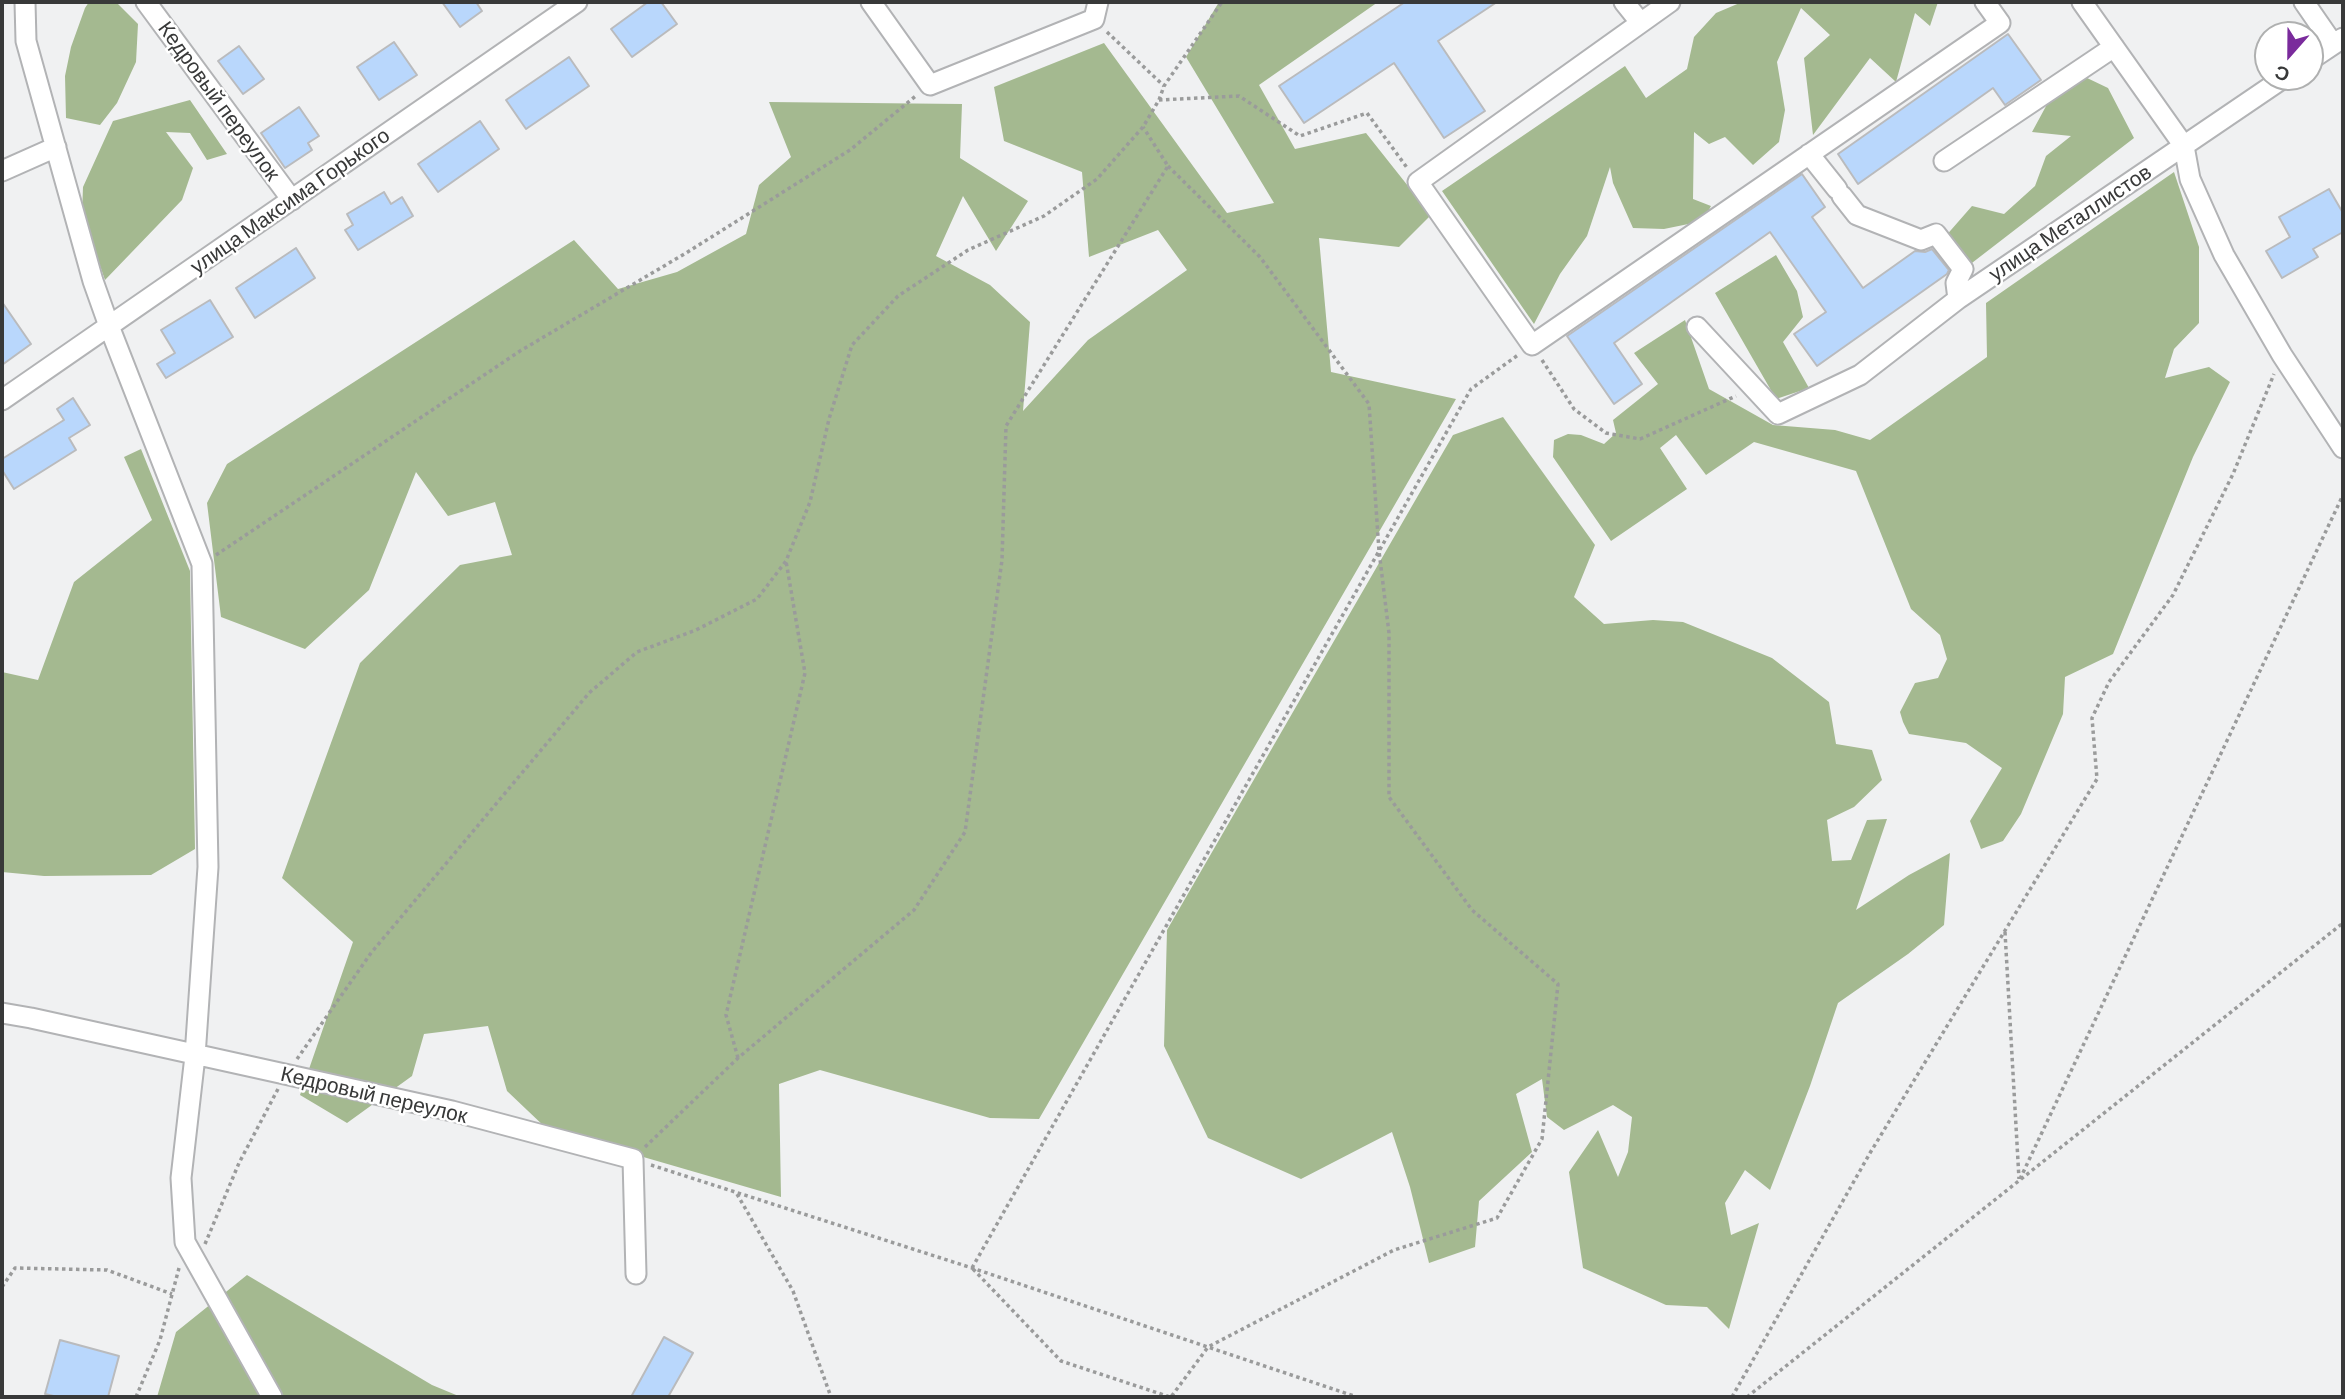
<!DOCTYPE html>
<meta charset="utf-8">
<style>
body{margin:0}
#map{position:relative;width:2345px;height:1399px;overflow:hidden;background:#f0f1f2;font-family:Barlow,sans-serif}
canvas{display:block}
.frame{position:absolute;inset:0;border:4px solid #383939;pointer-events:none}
.north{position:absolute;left:2254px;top:21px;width:70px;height:70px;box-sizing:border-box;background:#fff;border:2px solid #afb0b0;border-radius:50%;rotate:201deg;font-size:19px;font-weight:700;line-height:28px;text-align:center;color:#383939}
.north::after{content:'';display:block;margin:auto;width:24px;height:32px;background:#7a2b9c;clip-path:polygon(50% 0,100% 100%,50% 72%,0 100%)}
</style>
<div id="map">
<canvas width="2345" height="1399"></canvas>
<div class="frame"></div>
<div class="north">С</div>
</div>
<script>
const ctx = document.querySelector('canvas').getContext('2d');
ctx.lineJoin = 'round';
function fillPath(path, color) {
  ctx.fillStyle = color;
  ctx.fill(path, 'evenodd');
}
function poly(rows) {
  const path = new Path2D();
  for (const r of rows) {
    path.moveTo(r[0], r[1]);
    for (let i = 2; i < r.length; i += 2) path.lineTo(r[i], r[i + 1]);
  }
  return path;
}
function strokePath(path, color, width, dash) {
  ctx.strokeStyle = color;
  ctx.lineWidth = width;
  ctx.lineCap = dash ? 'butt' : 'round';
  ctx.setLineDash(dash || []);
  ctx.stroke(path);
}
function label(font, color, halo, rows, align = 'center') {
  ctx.font = font + ' Barlow,sans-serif';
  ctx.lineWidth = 5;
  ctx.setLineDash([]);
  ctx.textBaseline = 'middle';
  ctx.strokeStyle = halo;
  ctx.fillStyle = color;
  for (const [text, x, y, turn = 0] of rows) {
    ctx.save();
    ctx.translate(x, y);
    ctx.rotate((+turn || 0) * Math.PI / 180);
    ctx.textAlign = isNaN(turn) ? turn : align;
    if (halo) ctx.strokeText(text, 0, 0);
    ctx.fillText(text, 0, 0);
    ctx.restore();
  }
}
const forest = poly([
 [89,2,116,2,138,24,136,62,117,103,100,125,66,118,65,76,71,47,85,8],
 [1219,2,1378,2,1259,85,1295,149,1366,133,1431,215,1399,247,1319,238,1331,372,1456,399,1039,1119,990,1118,820,1070,779,1084,781,1197,547,1129,507,1091,488,1026,424,1034,412,1076,347,1123,300,1095,353,942,282,878,360,663,460,565,512,555,495,502,448,516,416,472,369,590,305,649,221,617,207,503,227,464,574,240,618,289,677,272,746,234,759,185,791,157,769,102,962,104,960,158,1028,201,996,251,963,196,936,256,990,285,1030,322,1023,411,1088,340,1187,270,1158,230,1089,257,1082,172,1004,141,994,87,1104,43,1227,213,1274,203,1186,57],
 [1742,2,1820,2,1821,4,1838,2,1938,2,1930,26,1915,13,1896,82,1870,58,1813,135,1804,58,1830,35,1801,8,1777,62,1785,110,1779,142,1753,165,1725,137,1709,144,1694,132,1693,199,1711,206,1703,221,1664,229,1633,228,1613,183,1610,167,1587,236,1560,274,1534,324,1442,191,1625,66,1646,98,1687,69,1694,37,1716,13],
 [2085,77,2108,88,2134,138,1968,266,1944,238,1972,206,2004,214,2035,186,2046,156,2071,136,2032,132,2051,97],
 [190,100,227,154,207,160,190,133,166,132,193,168,182,200,105,280,82,214,83,187,113,121],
 [2174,172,2199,247,2199,323,2174,349,2165,378,2209,367,2230,382,2193,457,2113,654,2065,677,2063,714,2021,814,2003,841,1981,849,1970,821,2002,768,1966,743,1909,734,1903,722,1900,712,1915,683,1938,678,1947,659,1940,635,1911,609,1856,471,1754,442,1706,475,1676,435,1660,448,1687,489,1611,541,1553,457,1554,440,1568,434,1581,435,1604,444,1616,433,1613,420,1658,384,1634,353,1685,320,1709,389,1773,425,1835,430,1870,440,1987,357,1986,303],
 [1776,255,1797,291,1803,317,1783,342,1809,388,1776,399,1715,293],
 [1503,417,1595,545,1574,597,1604,624,1653,620,1683,622,1772,658,1829,702,1836,744,1872,750,1882,780,1854,807,1827,820,1832,861,1851,860,1867,820,1887,819,1856,910,1909,875,1950,853,1944,925,1908,954,1838,1003,1810,1086,1770,1190,1745,1170,1725,1203,1731,1235,1759,1223,1729,1329,1707,1307,1666,1305,1583,1268,1569,1172,1598,1130,1618,1177,1628,1152,1632,1117,1613,1105,1564,1130,1547,1117,1542,1079,1516,1094,1532,1152,1479,1201,1475,1247,1429,1263,1410,1187,1392,1132,1301,1179,1208,1138,1164,1046,1167,930,1453,435],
 [141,449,190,571,195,849,151,875,44,876,2,872,2,672,38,680,74,582,152,520,124,457],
 [247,1275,432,1385,461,1397,157,1397,176,1332]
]);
const building = poly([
 [442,2,476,2,482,11,460,27,442,2],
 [648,2,661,2,677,24,632,57,611,29,648,2],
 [1405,2,1497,2,1438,41,1485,111,1444,138,1394,63,1304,123,1279,86,1405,2],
 [2008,34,2041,80,2005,105,1993,88,1858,184,1838,154,2008,34],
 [394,42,417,75,379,100,357,67,394,42],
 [239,46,264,79,243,94,218,61,239,46],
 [569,57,589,86,526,129,506,100,569,57],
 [299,107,319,136,308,143,312,150,285,168,261,133,299,107],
 [480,121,499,149,438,192,418,164,480,121],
 [1802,174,1825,207,1812,217,1863,288,1915,251,1925,252,1932,249,1949,270,1947,274,1817,366,1794,334,1826,312,1770,232,1614,343,1642,384,1614,404,1567,336,1802,174],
 [2329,189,2343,213,2343,232,2313,249,2318,257,2282,278,2266,251,2290,237,2279,217,2329,189],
 [384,192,391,204,402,197,413,216,358,250,345,230,353,225,347,214,384,192],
 [296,248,315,278,255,318,236,288,296,248],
 [210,300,233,337,166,378,157,364,175,353,161,330,210,300],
 [2,302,31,344,2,365,2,302],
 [73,398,90,425,69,438,76,450,14,489,2,470,2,459,64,420,57,409,73,398],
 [664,1337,693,1353,668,1397,631,1397,664,1337],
 [60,1340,119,1356,108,1397,58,1397,45,1394,60,1340]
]);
const path = poly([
 [1107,32,1164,86],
 [1159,100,1239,96,1300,136,1367,113,1408,169],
 [1168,166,1260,257,1369,404,1379,551,1389,633,1389,797,1472,910,1558,984,1542,1139,1497,1218,1394,1250,1208,1347,1171,1397],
 [1542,360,1574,409,1606,433,1640,439,1736,396],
 [216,555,520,351,686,253,850,150,917,95],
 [2005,932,2019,1179],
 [738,1058,726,1015,805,673,786,561],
 [297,1059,371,953,589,693,637,652,696,630,757,599,786,561,810,502,829,419,852,345,898,296,968,250,1044,216,1097,179,1143,127,1159,100,1164,86,1222,2],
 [645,1147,738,1058,914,910,965,832,1002,560,1006,426,1168,166,1143,127],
 [651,1165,972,1268,1357,1397],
 [2020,1179,2343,495],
 [737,1194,793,1291,831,1397],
 [205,1244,239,1163,278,1089],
 [972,1268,1471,389,1518,355],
 [973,1269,1061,1361,1170,1397],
 [2,1287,15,1268,107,1270,172,1294],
 [136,1397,160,1340,179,1268],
 [1732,1397,1870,1153,2097,779,2092,718,2109,682,2173,595,2233,474,2274,374],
 [1747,1397,2343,923]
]);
const minor = poly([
 [25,2,26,41,93,281,109,326,202,564,208,867,195,1056,181,1178,185,1242,272,1397],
 [146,2,292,200],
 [871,2,930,85,1094,19,1098,2],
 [1624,2,1640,22],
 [1670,2,1418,182,1532,345,2000,23,1985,2],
 [2082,2,2184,146,2190,179,2224,255,2282,355,2343,448],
 [2304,2,2333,44],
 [2310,60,2343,38],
 [1809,154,1837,189],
 [1944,161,2114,47],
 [2,171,56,147],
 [1842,196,1857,215,1921,240,1936,234,1963,269,1956,283,1958,299],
 [1697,327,1778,414,1860,375,1958,299,2285,77],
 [2,400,577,2],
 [2,1013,31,1018,452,1111,633,1159,636,1274]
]);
const streetNames = [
 ["Кедровый переулок",219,101,54],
 ["улица Максима Горького",290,201,-35],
 ["улица Металлистов",2070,223,-34],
 ["Кедровый переулок",374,1095,13]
];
fillPath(forest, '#a4b990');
fillPath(building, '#b9d7fc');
strokePath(building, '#babbbd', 2);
strokePath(minor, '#b2b3b5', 23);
strokePath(path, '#9a9b9b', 3.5, [3.5, 3.5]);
strokePath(minor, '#fff', 19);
label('21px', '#383939', '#fff', streetNames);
</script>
